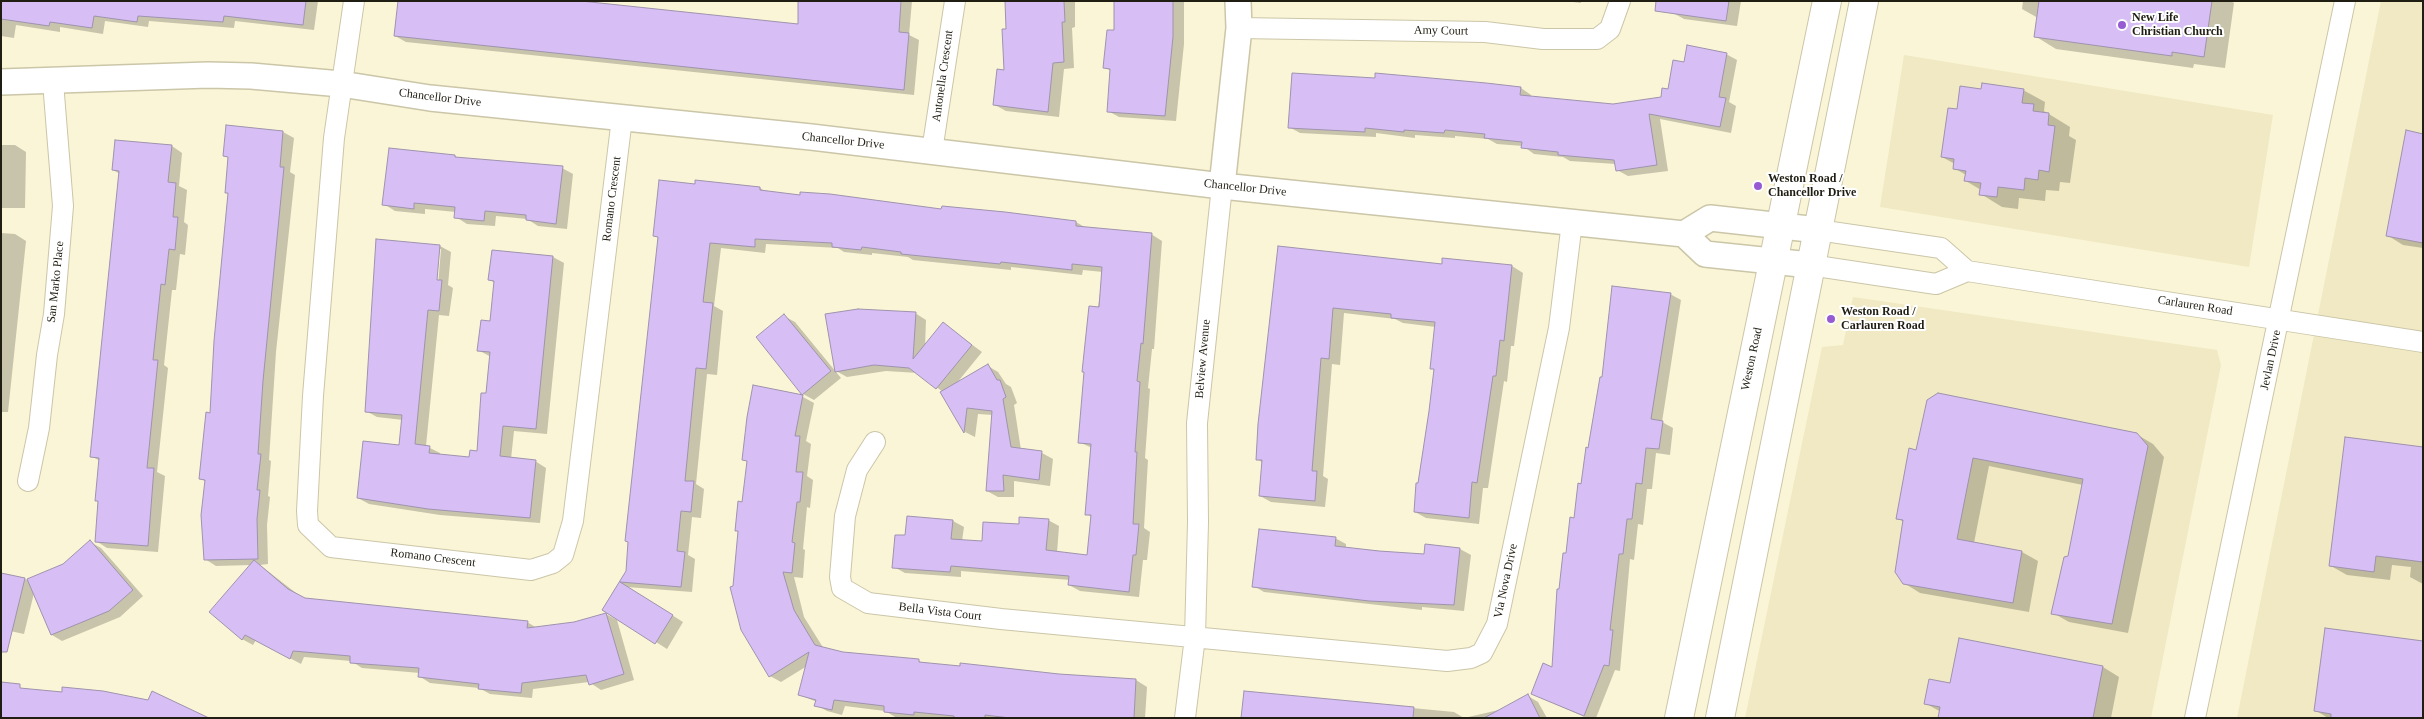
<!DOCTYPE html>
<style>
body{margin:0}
#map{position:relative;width:2424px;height:719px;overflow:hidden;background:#faf5d6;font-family:"Times New Roman",serif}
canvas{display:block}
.frame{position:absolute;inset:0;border:2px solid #201e13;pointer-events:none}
</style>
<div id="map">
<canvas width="2424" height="719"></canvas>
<div class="frame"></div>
</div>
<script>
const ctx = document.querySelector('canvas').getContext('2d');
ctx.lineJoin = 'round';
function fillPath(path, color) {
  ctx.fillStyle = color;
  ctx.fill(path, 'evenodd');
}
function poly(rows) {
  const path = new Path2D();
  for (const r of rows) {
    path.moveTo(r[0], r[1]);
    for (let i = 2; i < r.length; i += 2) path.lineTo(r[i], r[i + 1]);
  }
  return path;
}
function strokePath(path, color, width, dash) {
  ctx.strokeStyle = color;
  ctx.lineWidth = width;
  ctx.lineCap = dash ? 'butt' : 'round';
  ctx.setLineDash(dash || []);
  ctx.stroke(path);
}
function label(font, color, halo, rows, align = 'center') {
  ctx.font = font + ' "Times New Roman",serif';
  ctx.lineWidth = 4;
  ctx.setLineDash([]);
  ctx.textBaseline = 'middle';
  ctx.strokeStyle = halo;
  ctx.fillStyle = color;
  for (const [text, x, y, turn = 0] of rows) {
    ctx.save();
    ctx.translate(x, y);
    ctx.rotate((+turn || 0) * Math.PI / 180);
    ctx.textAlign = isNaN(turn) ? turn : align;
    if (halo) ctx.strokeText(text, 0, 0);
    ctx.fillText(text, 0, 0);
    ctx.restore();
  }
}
const built = poly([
 [2381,1,2423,1,2423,718,2237,718],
 [1904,55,2273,115,2249,267,1880,207],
 [1853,297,2217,350,2221,365,2151,718,1745,718,1822,347,1843,345]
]);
const shadow = poly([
 [1,1,318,1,314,30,235,21,234,28,149,21,148,27,105,21,103,34,60,27,60,32,16,25,14,38,1,36],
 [847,1,912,1,909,35,919,40,914,95,406,42,395,36,845,31],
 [1007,1,1075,1,1075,27,1072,28,1074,68,1064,69,1059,117,1006,111,995,105,1005,71,1008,30],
 [1116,1,1184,1,1184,44,1176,121,1119,117,1108,111,1111,71,1104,67,1115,32],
 [1565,1,1581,1,1581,3],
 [1675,1,1741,1,1737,26,1684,19,1673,13],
 [2023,1,2231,1,2234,3,2225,68,2194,64,2193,68,2056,49,2035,36,2038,18,2022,9],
 [1726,54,1737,60,1729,102,1736,106,1731,133,1660,119,1668,171,1628,176,1617,170,1616,164,1570,161,1563,157,1534,154,1523,146,1497,144,1488,139,1455,136,1455,138,1415,135,1415,138,1376,133,1376,137,1300,133,1289,127,1521,88,1531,95,1531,98,1613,105,1662,99,1669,91,1685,63],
 [1982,90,2023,90,2045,102,2044,111,2070,127,2069,136,2076,140,2070,183,2060,182,2059,191,2046,190,2045,201,2019,198,2018,209,2002,207,1981,194,1981,190,1966,181,1966,175,1954,168,1955,164,1942,157,1958,110],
 [283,132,294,138,290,172,295,175,276,352,269,460,271,461,268,496,270,497,267,525,268,564,260,565,305,600,527,622,537,628,574,623,606,614,617,620,634,680,601,690,589,682,533,689,532,698,490,694,479,688,430,683,419,676,420,673,362,668,351,661,304,657,301,664,256,640,253,645,242,639,251,565,216,566,205,559,206,482,200,478,211,414,230,194,229,158,224,155],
 [2423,135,2423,248,2403,245,2387,235],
 [1,145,15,145,26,152,25,208,1,208],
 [172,146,182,153,179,186,187,190,184,222,188,225,185,255,180,254,176,290,172,290,164,365,168,368,157,472,165,476,158,552,107,548,96,541,100,461,91,456,120,174,113,170],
 [455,156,460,159,562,168,573,174,567,229,538,226,527,219,496,216,495,226,467,224,456,217,456,212,425,209,425,214,395,211,384,204],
 [696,186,760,188,766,192,943,211,1005,213,1076,222,1088,229,1151,234,1162,241,1154,349,1152,349,1148,388,1150,389,1145,458,1148,460,1144,528,1150,532,1147,560,1143,560,1139,597,1080,591,1069,585,1070,580,961,571,961,577,905,573,894,567,906,537,908,518,953,521,964,527,962,541,983,542,1020,526,1048,520,1059,526,1057,553,1088,556,1092,517,1086,514,1092,448,1079,442,1103,272,1083,270,1082,275,1011,267,1011,270,913,260,908,257,872,253,872,255,844,252,838,248,766,244,765,253,721,248,714,306,723,311,717,375,707,374,696,484,704,489,701,518,692,517,688,555,695,559,692,592,627,587,683,622,667,649,604,609,627,572,659,238,654,235],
 [1,233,15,234,26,241,8,412,1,412],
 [377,240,440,246,451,252,448,285,453,288,449,316,439,315,426,446,440,453,440,455,470,458,478,452,491,357,478,350,491,322,495,283,490,280,493,251,553,257,564,263,547,434,514,431,511,459,535,461,546,468,540,523,440,515,369,504,358,498,400,447,403,420,377,417,366,411],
 [439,249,441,249,438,286,435,286],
 [1279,248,1443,266,1443,260,1512,266,1523,273,1514,346,1511,346,1507,382,1504,381,1488,488,1483,488,1479,524,1426,518,1415,512,1435,370,1431,368,1436,327,1403,323,1395,319,1344,313,1340,365,1332,364,1323,476,1328,479,1325,507,1271,502,1260,496,1263,463,1257,459],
 [1670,294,1681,300,1662,422,1673,428,1670,455,1656,453,1652,489,1647,489,1643,525,1638,524,1634,560,1630,559,1620,671,1615,670,1596,718,1587,718,1532,694,1553,669,1560,590,1603,378],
 [915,313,926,320,925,347,944,324,982,352,956,384,988,366,998,372,1006,384,1011,387,1017,403,1014,405,1021,450,1042,453,1053,459,1050,486,1014,481,1014,497,998,497,987,491,993,415,978,414,975,437,965,432,943,392,918,373,886,371,847,377,836,371],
 [784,316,795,322,841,378,814,400,803,394],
 [754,387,803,397,814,403,806,441,811,444,807,476,813,480,810,508,807,507,803,549,805,550,803,578,794,577,804,617,824,649,843,653,919,661,925,664,1136,680,1147,687,1145,718,897,718,885,711,845,706,842,715,827,711,816,705,817,702,800,695,807,666,781,682,770,676,734,587,739,532,736,530,743,503,748,462,743,459],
 [2136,434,2153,444,2164,457,2128,633,2069,622,2053,613,2069,557,2083,485,1989,466,1974,543,2022,552,2038,561,2029,612,1920,593,1904,583,1904,522,1897,518,1917,452],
 [2423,448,2423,584,2410,577,2411,567,2392,565,2390,580,2347,575,2331,566],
 [1335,538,1346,544,1346,548,1425,555,1460,549,1471,555,1464,611,1422,607,1422,610,1264,592,1254,586],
 [90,542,101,548,143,596,120,617,62,641,52,635,34,593,24,634,1,629,25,579,27,580,64,565],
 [2103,667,2119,677,2111,718,1940,718,1941,712,1925,703,1951,685],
 [1245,692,1454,712,1464,718,1503,709,1528,696,1538,702,1547,718,1243,718],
 [2315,710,2423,718,2328,718]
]);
const building = poly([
 [1,1,306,1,303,25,224,16,223,22,138,16,137,22,94,16,92,28,50,22,49,26,1,19,1,1],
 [398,1,581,1,798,24,798,1,901,1,899,32,909,33,904,90,394,36,398,1],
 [1005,1,1064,1,1065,22,1062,22,1064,62,1053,63,1048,112,993,105,997,69,1004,70,1002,29,1006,29,1005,1],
 [1114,1,1173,1,1173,37,1165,116,1107,112,1110,69,1103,68,1107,30,1114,30,1114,1],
 [1656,1,1729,1,1726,21,1655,11,1656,1],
 [2039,1,2212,1,2204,57,2172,52,2172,56,2034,37,2039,1],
 [1687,45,1727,53,1719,97,1726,98,1720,127,1649,114,1657,165,1616,171,1614,160,1558,155,1558,152,1521,148,1522,142,1484,138,1485,134,1445,130,1444,133,1404,130,1404,132,1365,128,1365,132,1288,128,1292,73,1375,78,1375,73,1486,83,1521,87,1520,95,1613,104,1661,97,1662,88,1668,89,1673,60,1684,62,1687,45],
 [1982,83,2024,89,2022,103,2034,104,2033,111,2049,113,2048,125,2055,126,2049,172,2039,170,2038,180,2025,178,2024,190,1998,187,1997,197,1979,195,1981,183,1964,181,1966,171,1953,169,1954,159,1941,157,1948,108,1957,109,1960,86,1981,89,1982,83],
 [226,125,283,131,280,167,284,167,263,381,258,454,261,454,257,490,260,490,257,519,258,559,204,560,201,515,205,480,199,479,206,412,210,413,214,341,228,193,225,193,228,157,223,156,226,125],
 [2406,130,2423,134,2423,243,2386,236,2406,130],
 [115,140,172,145,168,182,176,183,173,217,178,217,175,250,169,249,165,285,161,284,153,360,158,360,147,468,154,468,148,546,95,542,98,501,95,501,99,458,90,457,119,171,112,170,115,140],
 [389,148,455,155,455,157,563,166,556,224,526,220,526,215,485,211,484,221,454,218,455,207,414,203,414,209,382,205,389,148],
 [659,180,695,184,695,180,760,187,760,190,800,195,800,192,830,194,941,209,942,206,1005,212,1076,221,1076,226,1152,233,1143,344,1141,343,1137,381,1140,382,1135,452,1137,452,1133,524,1139,524,1136,555,1133,555,1129,592,1068,585,1069,576,951,566,950,572,892,568,895,535,905,535,907,516,953,520,951,539,982,541,983,522,1019,524,1019,517,1049,519,1046,550,1087,555,1091,515,1085,515,1091,444,1078,443,1084,372,1082,372,1089,306,1099,307,1102,267,1072,264,1072,270,1001,262,1000,264,901,254,901,252,862,247,861,250,832,247,832,243,755,239,755,247,710,243,703,302,713,303,706,369,696,368,685,481,694,481,691,512,681,511,677,551,685,552,681,587,620,582,673,615,655,644,602,610,626,571,628,542,625,541,658,237,653,236,659,180],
 [376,239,440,245,437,280,442,280,439,311,428,310,415,444,430,446,429,453,469,457,470,450,477,451,481,393,486,393,490,352,477,351,481,320,490,321,494,281,488,280,492,250,553,256,536,429,503,426,500,456,536,460,530,518,428,509,357,498,363,441,399,445,402,415,365,412,376,239],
 [1278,246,1442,264,1442,258,1512,265,1504,341,1500,340,1496,376,1493,376,1477,483,1472,482,1469,518,1414,512,1416,483,1418,483,1429,411,1434,369,1430,369,1435,322,1391,318,1391,314,1333,308,1329,359,1321,358,1312,471,1317,471,1315,501,1259,496,1262,460,1256,460,1258,424,1278,246],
 [1612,286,1671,293,1651,419,1663,421,1659,449,1646,448,1642,484,1636,483,1632,519,1627,519,1623,554,1619,554,1610,630,1613,630,1609,666,1604,665,1584,716,1531,694,1543,663,1552,667,1557,589,1559,589,1563,553,1566,553,1570,517,1574,518,1578,483,1581,484,1586,447,1588,448,1600,377,1602,377,1612,286],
 [858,309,916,312,913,359,943,322,972,345,936,389,909,368,874,365,835,372,825,314,858,309],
 [784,314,831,371,802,395,756,337,784,314],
 [988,364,997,380,1000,380,1006,397,1003,399,1011,447,1042,451,1039,480,1003,475,1004,491,986,491,992,411,967,408,964,433,940,392,988,364],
 [753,385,803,395,795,436,800,436,796,472,803,472,800,502,797,502,792,542,795,543,792,573,783,572,794,610,815,645,843,652,919,659,919,662,960,666,960,663,1059,674,1136,679,1134,718,1010,718,985,715,985,718,954,718,954,716,914,712,914,715,884,712,884,706,834,700,832,710,814,706,816,700,798,695,809,652,769,677,741,630,730,587,733,586,738,531,735,531,738,501,742,502,747,461,742,460,747,417,753,385],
 [1938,393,2137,433,2148,446,2112,624,2051,614,2064,557,2068,556,2083,479,1973,458,1957,539,2022,551,2013,603,1903,584,1895,572,1903,520,1896,519,1909,448,1916,450,1927,400,1938,393],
 [2345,437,2423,447,2423,562,2376,556,2374,572,2329,566,2345,437],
 [1259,529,1336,537,1335,546,1379,551,1424,554,1425,544,1460,548,1454,605,1369,601,1252,587,1259,529],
 [90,540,133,590,109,611,51,635,27,579,63,564,90,540],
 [254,560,288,589,305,598,528,621,527,628,574,622,606,613,624,674,589,685,586,675,522,683,521,693,478,689,479,684,418,677,419,668,350,663,350,656,293,651,290,659,245,635,242,640,209,612,254,560],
 [1,573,25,578,7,652,1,652,1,573],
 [2325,628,2423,641,2423,718,2331,718,2331,714,2314,711,2325,628],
 [1959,638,2103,666,2093,718,1938,718,1940,707,1924,704,1929,679,1950,683,1959,638],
 [1,682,20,684,20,688,62,692,62,687,103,691,148,700,152,691,209,718,1,718,1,682],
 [1244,691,1414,707,1413,718,1241,718,1244,691],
 [1528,694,1540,718,1484,718,1528,694]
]);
const minor = poly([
 [354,1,334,138,313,396,307,511,308,525,331,547,531,570,553,563,563,555,573,521,622,118],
 [1239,28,1485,32,1543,39,1597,39,1610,29,1620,1],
 [932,151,955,1],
 [1818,230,1941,248,1967,271],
 [1810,265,1936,284,1967,271,2423,342],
 [875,442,857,470,845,516,840,577,842,588,868,603,1001,619,1447,661,1471,658,1482,653,1497,624,1559,328,1572,222],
 [28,481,39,428,47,355,54,314,63,206,53,82],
 [1185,718,1195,637,1198,522,1197,423,1222,186],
 [2195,718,2345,1]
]);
const tertiary = poly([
 [1,82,208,75,251,76,341,84,430,98,811,137,1222,186,1684,234,1710,218,1818,230],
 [1222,186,1239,28,1238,1],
 [1684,234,1705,254,1810,265]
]);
const secondary = poly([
 [1679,718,1827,1],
 [1720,718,1864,1]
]);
const markers = [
 [2122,25,5,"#965bd2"],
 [1758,186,5,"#965bd2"],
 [1831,319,5,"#965bd2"]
];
const poiNames = [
 ["New Life",2132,18],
 ["Christian Church",2132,32],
 ["Weston Road /",1768,179],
 ["Chancellor Drive",1768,193],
 ["Weston Road /",1841,312],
 ["Carlauren Road",1841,326]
];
const streetNames = [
 ["Amy Court",1441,31,1],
 ["Antonella Crescent",943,76,-82],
 ["Chancellor Drive",440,98,7],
 ["Chancellor Drive",843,141,6],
 ["Chancellor Drive",1245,188,6],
 ["Romano Crescent",612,199,-83],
 ["San Marko Place",56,282,-84],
 ["Carlauren Road",2195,306,9],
 ["Belview Avenue",1203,359,-85],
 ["Weston Road",1752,359,-78],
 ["Jevlan Drive",2271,360,-78],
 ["Romano Crescent",433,558,7],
 ["Via Nova Drive",1506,581,-78],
 ["Bella Vista Court",940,612,7]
];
fillPath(built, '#f0e9c3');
fillPath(shadow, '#0003');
fillPath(building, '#d7bff6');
strokePath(building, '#9e92ad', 1);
strokePath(minor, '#cbc6a8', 22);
strokePath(tertiary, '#cbc6a8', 28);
strokePath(secondary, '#cbc6a8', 30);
strokePath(minor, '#fff', 20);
strokePath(tertiary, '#fff', 25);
strokePath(secondary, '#fff', 28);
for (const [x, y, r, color] of markers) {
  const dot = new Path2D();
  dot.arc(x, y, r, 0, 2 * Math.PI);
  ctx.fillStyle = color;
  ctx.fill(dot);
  strokePath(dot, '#fff', 2);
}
label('bold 12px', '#201e13', '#fff', poiNames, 'left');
label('12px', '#201e13', '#fff', streetNames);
</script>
